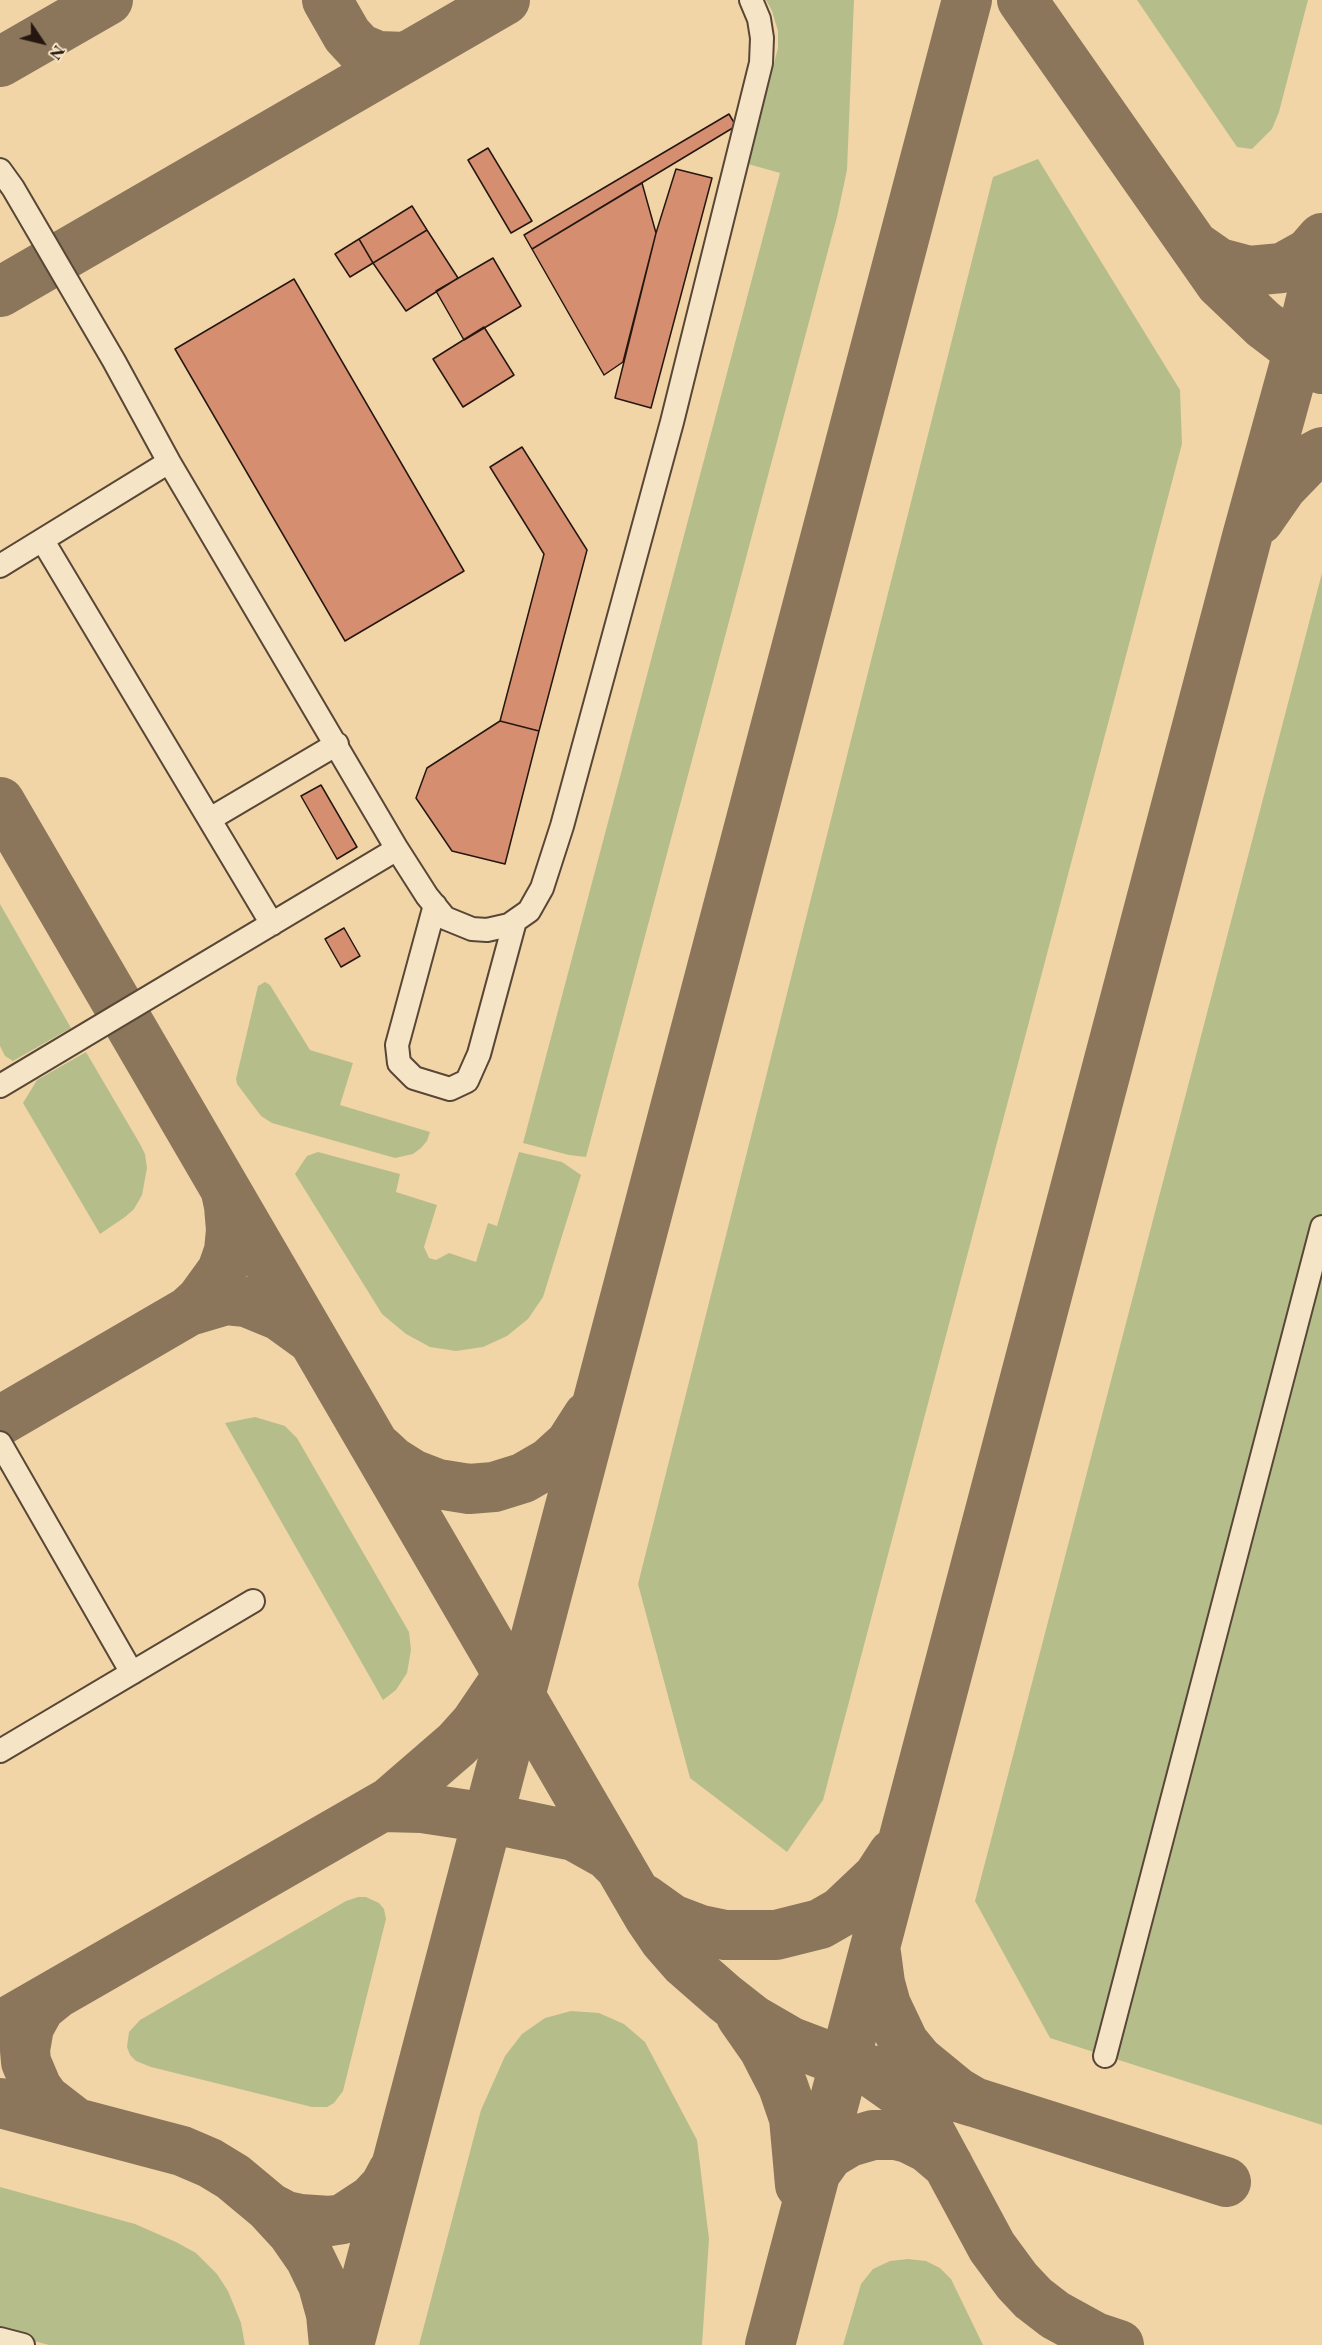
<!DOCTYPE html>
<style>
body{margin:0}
#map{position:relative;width:1322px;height:2345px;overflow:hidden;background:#f1d5a7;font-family:"EB Garamond",serif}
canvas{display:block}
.north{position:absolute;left:12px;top:12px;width:60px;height:60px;-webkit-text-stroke:4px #f6e4c6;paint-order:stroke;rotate:125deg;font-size:16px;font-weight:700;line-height:24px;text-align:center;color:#251710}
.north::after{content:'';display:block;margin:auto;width:21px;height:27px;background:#251710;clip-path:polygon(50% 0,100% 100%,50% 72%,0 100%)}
</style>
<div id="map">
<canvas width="1322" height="2345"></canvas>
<div class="north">N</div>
</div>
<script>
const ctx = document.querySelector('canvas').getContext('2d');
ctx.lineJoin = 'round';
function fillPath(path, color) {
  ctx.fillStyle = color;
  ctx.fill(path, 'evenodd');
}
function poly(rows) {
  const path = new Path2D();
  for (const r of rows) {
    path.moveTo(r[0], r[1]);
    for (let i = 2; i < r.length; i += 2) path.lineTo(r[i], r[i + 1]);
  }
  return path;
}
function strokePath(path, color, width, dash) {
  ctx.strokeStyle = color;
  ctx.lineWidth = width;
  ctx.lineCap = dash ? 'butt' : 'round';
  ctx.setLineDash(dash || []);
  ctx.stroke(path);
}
const green = poly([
 [766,0,854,0,847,170,837,217,586,1157,569,1155,523,1143,780,173,748,164,778,48,778,31,772,11],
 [1137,0,1308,0,1279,112,1272,129,1252,149,1237,147],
 [1038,159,1180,390,1182,444,823,1800,787,1852,690,1778,638,1584,993,177],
 [1322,573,1322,2125,1050,2038,975,1901],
 [0,904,71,1028,13,1061,5,1056,0,1046],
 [265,982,270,985,310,1050,353,1063,340,1105,430,1132,427,1141,421,1148,413,1154,395,1158,272,1123,261,1116,237,1084,236,1079,258,986],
 [86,1052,140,1144,145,1154,147,1168,142,1195,134,1209,125,1217,100,1234,23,1103,37,1080],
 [318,1152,400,1174,396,1192,437,1205,424,1247,429,1258,436,1260,449,1253,476,1262,488,1223,497,1226,519,1152,562,1162,581,1175,543,1297,528,1319,507,1336,483,1347,456,1351,430,1347,406,1334,382,1314,295,1174,307,1156],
 [255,1417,285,1426,297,1438,409,1632,411,1650,407,1673,396,1690,383,1700,225,1423],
 [358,1897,366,1897,379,1903,384,1909,386,1919,343,2091,334,2103,327,2107,312,2107,151,2067,136,2061,130,2055,127,2047,129,2032,140,2020,346,1901],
 [571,2011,599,2013,624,2024,645,2042,697,2140,709,2239,702,2345,419,2345,481,2110,505,2056,522,2034,545,2018],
 [0,2187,135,2224,176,2242,196,2253,217,2274,228,2291,241,2323,245,2345,49,2345,0,2332],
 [908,2259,926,2261,940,2268,951,2279,983,2345,843,2345,861,2284,873,2269,890,2261]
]);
const taxiway = poly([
 [327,0,347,35,359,48,378,56,406,57],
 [1022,0,1220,283,1263,324,1322,369],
 [0,62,108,0],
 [1196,247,1219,263,1249,271,1282,268,1309,253,1322,238],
 [0,292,505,0],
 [1259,520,1282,487,1309,459,1322,452],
 [0,802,649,1917,664,1939,685,1963,725,1998,753,2020,791,2042,844,2062,974,2102],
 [189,1311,226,1300,246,1302,280,1316,309,1337],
 [0,1421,189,1311,201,1300,222,1271,229,1251,231,1230,229,1206,226,1192],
 [380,1450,393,1462,412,1474,438,1484,469,1489,494,1487,523,1478,549,1463,570,1444,588,1416],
 [382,1807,422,1808,488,1818,574,1836,608,1855,620,1867],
 [644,1899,672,1919,701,1930,725,1935,776,1935,820,1924,841,1912,878,1877,893,1854],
 [876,1953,880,1983,886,2005,904,2043,918,2060,957,2092,974,2102,1226,2182],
 [56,1994,40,2007,29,2027,25,2050,26,2062,37,2088,45,2099,76,2123],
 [741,2016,764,2049,783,2086,794,2118,800,2185],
 [0,2026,390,1802,457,1744,475,1724,515,1665],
 [877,2076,901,2093,922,2117,992,2247,1017,2281,1033,2298,1055,2315,1095,2337,1119,2345],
 [0,2103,182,2151,210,2163,233,2177,269,2207,292,2232,310,2258,323,2285,331,2314,334,2345],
 [814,2175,829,2154,849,2142,873,2135,896,2135,908,2138,928,2148,948,2165],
 [269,2207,286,2216,300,2219,330,2221,343,2219,372,2200,385,2186,393,2171],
 [349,2345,967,0],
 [770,2345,1247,537,1298,352,1322,254]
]);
const building = poly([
 [729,114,736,126,532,249,524,235,729,114],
 [488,148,532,221,511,233,468,160,488,148],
 [676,169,712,178,651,408,615,398,656,233,676,169],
 [642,183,656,233,623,362,604,375,532,249,642,183],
 [412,206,427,230,373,263,359,239,412,206],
 [427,230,458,278,406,311,373,263,427,230],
 [359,239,373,263,350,277,335,254,359,239],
 [493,258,521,306,464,340,436,291,493,258],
 [294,279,464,571,345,641,175,349,294,279],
 [484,327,514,375,463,407,433,359,484,327],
 [522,447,587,550,539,731,500,721,544,554,490,467,522,447],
 [500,721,539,731,505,864,452,851,416,798,427,768,500,721],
 [321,785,357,847,337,859,301,796,321,785],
 [344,928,360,956,341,967,325,939,344,928]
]);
const minor = poly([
 [0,170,13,188,114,361,169,462,397,849,427,896,445,918,472,929,487,930,509,925,529,911,542,888,562,826,672,422,761,63,762,38,759,19,751,0],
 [43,541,272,924],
 [0,566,169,462],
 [210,819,337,744],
 [435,905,397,1045,399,1063,414,1078,450,1089,467,1081,479,1054,515,921],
 [0,1086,397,849],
 [0,1443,132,1673],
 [0,1751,253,1601],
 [1105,2056,1322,1227],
 [0,2339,23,2345]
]);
fillPath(green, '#b5be8b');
strokePath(taxiway, '#8b765c', 50);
fillPath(building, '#d58e70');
strokePath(building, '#251710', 1.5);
strokePath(minor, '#584636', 26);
strokePath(minor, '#f6e4c6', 22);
</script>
